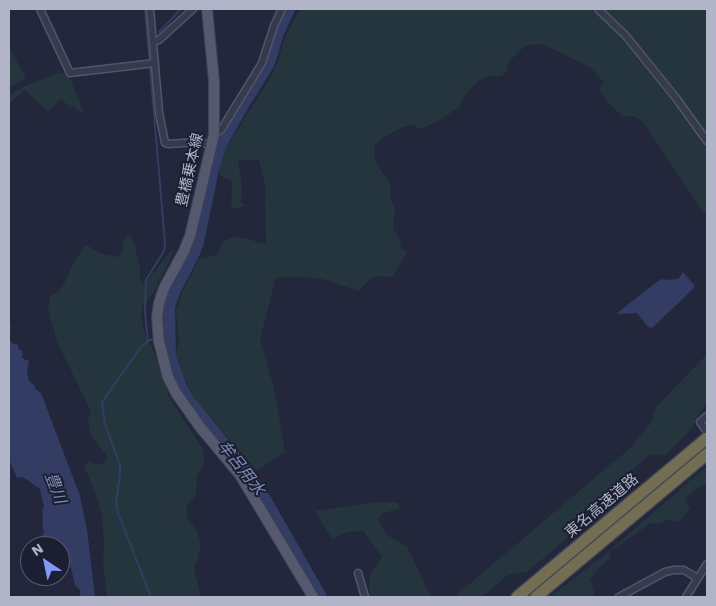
<!DOCTYPE html>
<meta charset="utf-8">
<style>
body{margin:0}
#map{position:relative;width:716px;height:606px;overflow:hidden;background:#22273c;font-family:"Work Sans",sans-serif}
canvas{display:block}
.frame{position:absolute;inset:0;border:10px solid #b1b5c8;pointer-events:none}
.north{position:absolute;left:20px;top:536px;width:50px;height:50px;box-sizing:border-box;background:#1b1f31;border:1px solid #575b6d;border-radius:50%;rotate:326deg;font-size:14px;font-weight:700;line-height:20px;text-align:center;color:#b1b5c8}
.north::after{content:'';display:block;margin:auto;width:18px;height:22px;background:#8397fb;clip-path:polygon(50% 0,100% 100%,50% 72%,0 100%)}
</style>
<div id="map">
<canvas width="716" height="606"></canvas>
<div class="frame"></div>
<div class="north">N</div>
</div>
<script>
const ctx = document.querySelector('canvas').getContext('2d');
ctx.lineJoin = 'round';
function fillPath(path, color) {
  ctx.fillStyle = color;
  ctx.fill(path, 'evenodd');
}
function poly(rows) {
  const path = new Path2D();
  for (const r of rows) {
    path.moveTo(r[0], r[1]);
    for (let i = 2; i < r.length; i += 2) path.lineTo(r[i], r[i + 1]);
  }
  return path;
}
function strokePath(path, color, width, dash) {
  ctx.strokeStyle = color;
  ctx.lineWidth = width;
  ctx.lineCap = dash ? 'butt' : 'round';
  ctx.setLineDash(dash || []);
  ctx.stroke(path);
}
function label(font, color, halo, rows, align = 'center') {
  ctx.font = font + ' "Work Sans","Noto Sans JP",sans-serif';
  ctx.lineWidth = 4;
  ctx.setLineDash([]);
  ctx.textBaseline = 'middle';
  ctx.strokeStyle = halo;
  ctx.fillStyle = color;
  for (const [text, x, y, turn = 0] of rows) {
    ctx.save();
    ctx.translate(x, y);
    ctx.rotate((+turn || 0) * Math.PI / 180);
    ctx.textAlign = isNaN(turn) ? turn : align;
    if (halo) ctx.strokeText(text, 0, 0);
    ctx.fillText(text, 0, 0);
    ctx.restore();
  }
}
const green = poly([
 [300,9,707,9,707,216,699,206,643,122,634,116,624,117,607,102,599,90,604,82,591,68,544,45,534,44,524,47,509,62,507,71,501,76,489,76,478,81,467,93,459,107,442,119,423,128,419,128,412,125,403,127,381,139,375,146,374,154,378,167,388,180,391,187,390,199,395,208,393,228,401,242,400,246,407,253,392,277,376,276,370,279,359,291,319,278,276,277,260,339,274,388,285,452,257,471,197,402,178,367,175,356,179,341,176,311,181,295,199,259,217,255,224,241,236,236,266,244,265,185,259,159,238,161,242,186,241,202,245,206,237,209,231,206,232,181,220,176,219,168,223,153,270,78,278,61,284,40],
 [9,47,26,78,9,88],
 [60,72,66,73,69,76,84,112,82,114,74,106,71,108,61,99,48,112,25,90,9,104,9,95,23,87],
 [130,235,134,243,140,268,140,279,143,283,148,280,170,251,175,250,153,293,143,305,141,313,144,331,160,366,169,397,203,449,204,464,197,476,196,495,186,506,188,519,196,529,201,545,194,570,201,597,107,597,103,561,104,543,102,516,95,492,84,466,89,461,97,465,105,462,107,456,90,434,88,420,91,411,57,342,48,308,50,297,59,291,64,284,74,262,84,247,87,245,102,254,117,257,121,254,125,237],
 [707,354,707,403,695,420,692,428,665,456,651,454,568,524,568,537,527,572,508,575,482,597,454,597,629,449,651,423,656,407],
 [707,466,707,486,703,485,685,498,690,509,679,522,667,520,659,524,651,523,610,552,610,558,599,568,590,580,594,589,593,597,562,597,558,596,556,597,549,597,607,553],
 [397,502,400,508,381,514,378,520,387,535,408,548,431,597,369,597,370,574,382,557,363,531,348,532,332,539,315,511,370,503]
]);
const water = poly([
 [683,272,694,285,694,288,652,328,648,327,637,313,621,314,617,313,658,281,663,279,667,280,677,279,680,277],
 [9,320,11,327,9,331,11,335,9,337,10,341,13,344,18,345,19,350,22,350,23,354,22,357,24,359,29,361,27,371,29,381,35,386,35,389,41,393,80,496,87,530,95,597,80,597,80,590,75,585,71,568,63,562,60,562,60,546,43,546,45,542,42,535,44,532,42,526,43,521,42,510,44,507,40,489,23,477,17,478,9,459]
]);
const stream = poly([
 [145,9,165,243,164,251,146,280,145,313,148,341],
 [159,32,181,9],
 [163,337,170,336],
 [151,597,118,513,116,503,120,473,120,465,105,424,102,402,140,348,148,341,155,338]
]);
const river = poly([
 [289,9,278,33,269,63,243,105,220,146,213,169,198,242,194,253,175,290,169,306,170,357,181,387,189,401,248,473,265,499,321,597]
]);
const minor = poly([
 [40,9,70,73,155,63],
 [150,9,159,112,165,143,168,144,198,142,211,145],
 [598,9,626,36,676,98,707,141],
 [153,42,159,40,193,9],
 [214,134,221,130,262,63,274,26,282,9],
 [707,416,700,422,707,432],
 [358,573,365,597],
 [619,597,665,572,674,570,684,570,697,578],
 [686,597,707,564]
]);
const primary = poly([
 [207,9,214,81,214,134,190,236,184,251,164,288,159,303,157,317,159,342,168,377,176,393,200,427,240,475,313,597]
]);
const motorway = poly([
 [517,597,707,438],
 [536,597,707,454]
]);
const streetNames = [
 ["豊橋乗本線",190,170,-77],
 ["東名高速道路",602,506,-40]
];
const waterNames = [
 ["牟呂用水",241,468,52],
 ["豊川",55,488,69]
];
fillPath(green, '#24353d');
fillPath(water, '#333c62');
strokePath(stream, '#333c62', 2);
strokePath(river, '#333c62', 12);
strokePath(minor, '#515567', 9);
strokePath(primary, '#3f4355', 12);
strokePath(motorway, '#3e4254', 14);
strokePath(minor, '#363a4d', 6);
strokePath(primary, '#54596d', 10);
strokePath(motorway, '#736d52', 11);
label('15px', '#b1b5c8', '#1b1f31', streetNames);
label('italic 16px', '#808bb6', '#1b1f31', waterNames);
</script>
